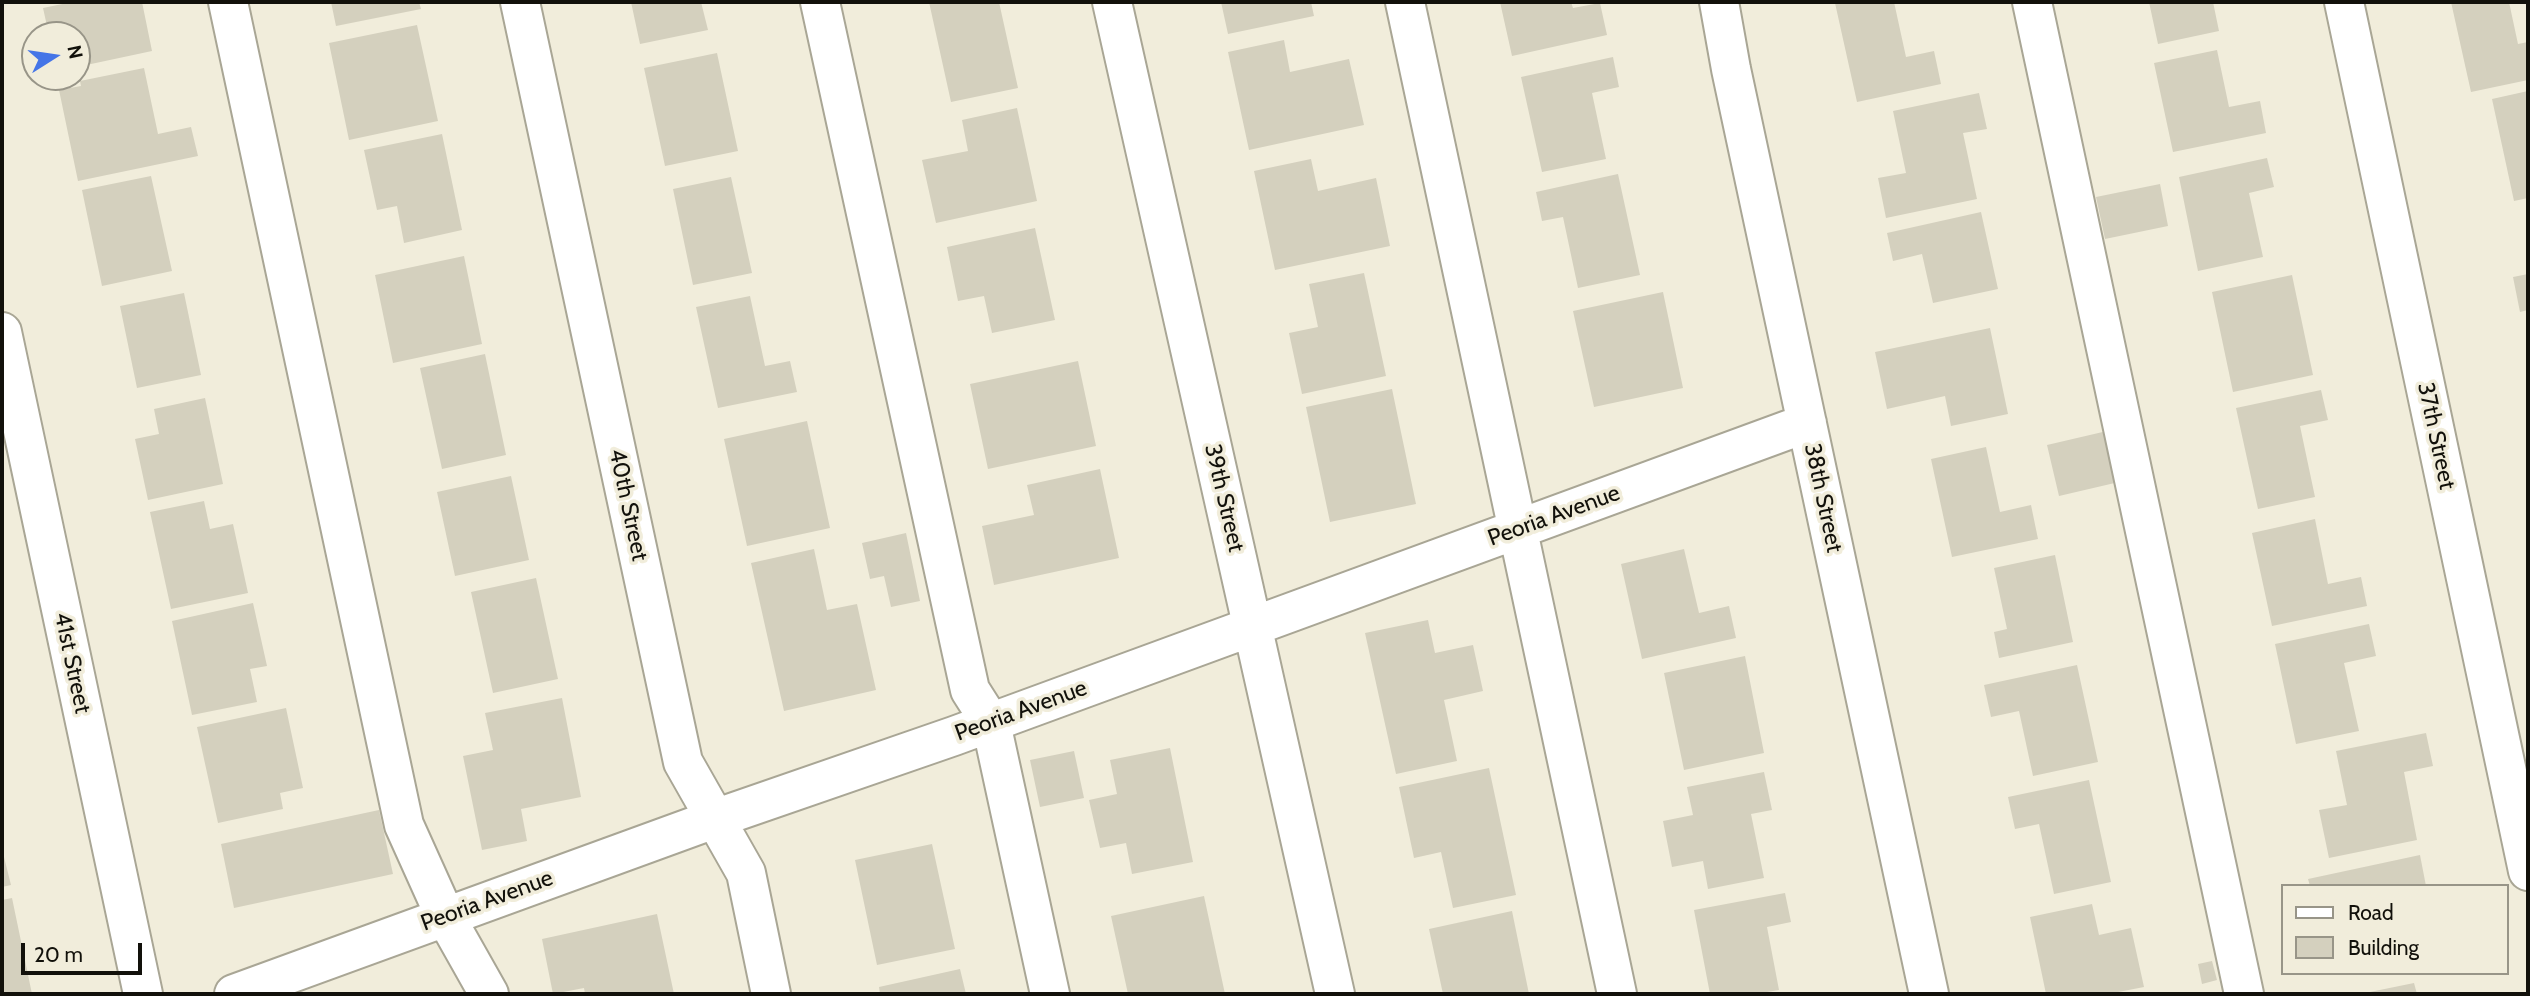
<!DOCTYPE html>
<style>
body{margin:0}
#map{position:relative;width:2530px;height:996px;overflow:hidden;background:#f1eddb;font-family:Cabin,sans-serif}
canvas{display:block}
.frame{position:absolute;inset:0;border:4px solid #12110b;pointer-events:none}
.legend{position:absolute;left:2281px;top:884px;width:228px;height:91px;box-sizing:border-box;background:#f1eddb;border:2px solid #989588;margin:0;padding:9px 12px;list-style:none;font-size:21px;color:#12110b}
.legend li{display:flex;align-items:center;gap:14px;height:35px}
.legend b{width:35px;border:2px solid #989588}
.north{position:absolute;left:21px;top:21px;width:70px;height:70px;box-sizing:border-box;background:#f1eddb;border:2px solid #989588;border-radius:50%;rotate:78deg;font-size:19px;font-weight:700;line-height:28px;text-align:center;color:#12110b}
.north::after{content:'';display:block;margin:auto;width:24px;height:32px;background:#4575e7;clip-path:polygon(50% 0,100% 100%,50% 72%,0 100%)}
.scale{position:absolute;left:21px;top:943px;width:121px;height:32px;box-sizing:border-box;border:4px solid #12110b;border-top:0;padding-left:9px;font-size:21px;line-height:24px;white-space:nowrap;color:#12110b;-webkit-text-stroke:5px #f1eddb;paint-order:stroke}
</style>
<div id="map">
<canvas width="2530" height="996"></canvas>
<div class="frame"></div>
<ul class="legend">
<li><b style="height:9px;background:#fff"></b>Road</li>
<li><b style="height:19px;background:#d4d0be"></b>Building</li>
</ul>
<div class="north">N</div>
<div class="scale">20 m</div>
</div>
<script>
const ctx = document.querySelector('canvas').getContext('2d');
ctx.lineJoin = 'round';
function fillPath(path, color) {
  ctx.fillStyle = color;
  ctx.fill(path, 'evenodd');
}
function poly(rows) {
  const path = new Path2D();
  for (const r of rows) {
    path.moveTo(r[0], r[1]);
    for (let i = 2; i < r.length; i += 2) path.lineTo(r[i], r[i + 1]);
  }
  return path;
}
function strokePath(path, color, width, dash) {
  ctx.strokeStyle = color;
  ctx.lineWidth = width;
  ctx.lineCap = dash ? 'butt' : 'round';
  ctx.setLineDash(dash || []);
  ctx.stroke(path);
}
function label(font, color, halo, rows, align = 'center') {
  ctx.font = font + ' Cabin,sans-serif';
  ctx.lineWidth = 7;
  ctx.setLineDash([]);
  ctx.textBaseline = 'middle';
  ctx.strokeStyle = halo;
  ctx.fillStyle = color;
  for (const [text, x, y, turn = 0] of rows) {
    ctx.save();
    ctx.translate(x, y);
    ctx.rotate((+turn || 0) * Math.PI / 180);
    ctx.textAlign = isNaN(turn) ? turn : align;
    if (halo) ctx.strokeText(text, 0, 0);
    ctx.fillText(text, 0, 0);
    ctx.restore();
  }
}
const building = poly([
 [72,2,142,2,152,51,77,67,77,35,49,35,43,8],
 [331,2,419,2,421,9,336,26],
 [631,2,701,2,708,30,640,44],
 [929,2,999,2,1018,88,951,102],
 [1221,2,1311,2,1314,16,1228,34],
 [1500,2,1571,2,1573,8,1600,3,1607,35,1512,56],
 [1840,2,1894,2,1906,57,1934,51,1941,84,1857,102,1835,3],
 [2149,2,2213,2,2219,31,2158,44],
 [2451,2,2509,2,2518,44,2528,42,2528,80,2471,92],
 [417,25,438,121,349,140,329,43],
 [1284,40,1290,72,1349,59,1364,125,1249,150,1228,52],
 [2217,50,2229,107,2260,101,2266,133,2173,152,2154,63],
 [717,53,738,151,665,166,644,68],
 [1613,57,1619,87,1592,93,1606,159,1542,172,1521,77],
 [144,68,158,134,191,127,198,156,78,181,59,90,81,86,80,81],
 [2528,91,2528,198,2514,201,2492,99],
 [1979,93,1987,129,1963,133,1977,199,1886,218,1878,178,1906,173,1893,111],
 [1017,108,1037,201,936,223,922,160,968,151,962,120],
 [442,134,462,230,404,243,397,206,377,210,364,150],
 [2267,158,2274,187,2249,193,2263,257,2198,271,2179,177],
 [1311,159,1318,191,1376,178,1390,246,1275,270,1254,171],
 [1618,174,1640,275,1578,288,1563,217,1542,221,1536,192],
 [151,176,172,271,102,286,82,190],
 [731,177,752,273,693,285,673,189],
 [2160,184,2168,226,2105,239,2096,197],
 [1981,212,1998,289,1933,303,1922,254,1893,261,1887,233],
 [1035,228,1055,320,992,333,984,296,958,301,947,247],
 [464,256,482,344,393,363,375,275],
 [1364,273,1386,376,1302,394,1289,333,1318,327,1309,284],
 [2528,274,2528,310,2520,312,2513,277],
 [2292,275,2313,375,2233,392,2212,292],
 [1663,292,1683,388,1594,407,1573,311],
 [184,293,201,375,137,388,120,306],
 [750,296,765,366,790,361,797,392,718,408,696,307],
 [1990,328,2008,414,1951,426,1945,396,1887,409,1875,352],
 [485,354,506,455,442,469,420,368],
 [1078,361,1096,446,988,469,970,384],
 [1392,389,1416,504,1330,522,1306,407],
 [2321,390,2328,420,2300,426,2315,497,2258,509,2236,408],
 [205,398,223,484,148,500,135,439,159,434,154,409],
 [807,421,830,528,747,546,724,439],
 [2107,431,2119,482,2059,496,2047,445],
 [1986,447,2000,512,2031,505,2038,539,1952,557,1931,459],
 [1100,469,1119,558,994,585,982,526,1034,515,1027,485],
 [511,476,529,560,455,576,437,492],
 [204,501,210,529,233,524,248,593,171,609,150,512],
 [2315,519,2328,584,2361,577,2367,606,2272,626,2252,533],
 [906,533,920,601,891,607,884,576,870,579,862,543],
 [814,549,827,610,857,604,876,690,784,711,751,563],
 [1684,549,1699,613,1729,606,1736,638,1642,659,1621,564],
 [2055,555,2073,642,1999,658,1994,632,2007,629,1994,568],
 [536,578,558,679,493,693,471,592],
 [253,603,267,666,250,669,257,702,192,715,172,621],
 [1428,620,1435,653,1473,645,1483,691,1444,700,1457,761,1396,774,1365,633],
 [2369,624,2376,656,2344,663,2359,731,2296,744,2275,644],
 [1745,656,1764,753,1684,770,1664,673],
 [2077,665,2098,762,2033,776,2019,711,1991,717,1984,685],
 [562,698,581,797,521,809,527,841,482,850,463,756,493,750,485,713],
 [286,708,303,788,280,793,283,809,218,823,197,727],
 [2426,733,2433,766,2404,772,2417,840,2329,858,2319,810,2347,805,2336,751],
 [1170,748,1193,862,1132,874,1126,843,1100,848,1089,800,1117,794,1110,760],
 [1074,751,1084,798,1040,807,1030,760],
 [1489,768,1516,895,1453,908,1441,852,1414,858,1399,787],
 [1764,772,1772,810,1751,814,1764,878,1708,889,1703,861,1672,867,1663,821,1693,815,1687,787],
 [2089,780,2111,882,2054,894,2039,824,2015,829,2008,797],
 [379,810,393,874,234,908,221,844],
 [932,844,955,949,877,965,855,860],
 [2,849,11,885,2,887],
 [2420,855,2426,886,2310,886,2308,879],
 [1785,893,1791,922,1767,927,1779,990,1755,994,1710,994,1694,910],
 [1204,896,1225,994,1128,994,1111,916],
 [12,898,32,994,2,994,2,900],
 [2092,904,2099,935,2131,928,2144,987,2108,994,2046,994,2030,917],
 [1512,911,1529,994,1443,994,1429,929],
 [657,914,674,994,585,994,584,988,553,994,542,939],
 [2212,961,2217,980,2202,984,2198,964],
 [960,969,966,994,880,994,879,987],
 [2414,983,2417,994,2365,994,2365,993]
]);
const minor = poly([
 [228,2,404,825,445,916,489,994],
 [520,2,683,762,746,873,771,994],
 [820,2,970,690,991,723,1050,994],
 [1112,2,1335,994],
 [1405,2,1617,994],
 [1719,2,1731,69,1929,994],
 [2032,2,2244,994],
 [2344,2,2528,871],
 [2,332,143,994],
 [234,994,717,818,954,736,1807,423]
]);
const streetNames = [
 ["37th Street",2436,436,78],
 ["39th Street",1224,498,77],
 ["38th Street",1823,498,78],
 ["40th Street",628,505,78],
 ["Peoria Avenue",1554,516,-20],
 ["41st Street",72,663,78],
 ["Peoria Avenue",1021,711,-20],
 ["Peoria Avenue",487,901,-20]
];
fillPath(building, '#d4d0be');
strokePath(minor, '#a9a695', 42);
strokePath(minor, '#fff', 38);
label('23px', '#12110b', '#f1eddb', streetNames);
</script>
